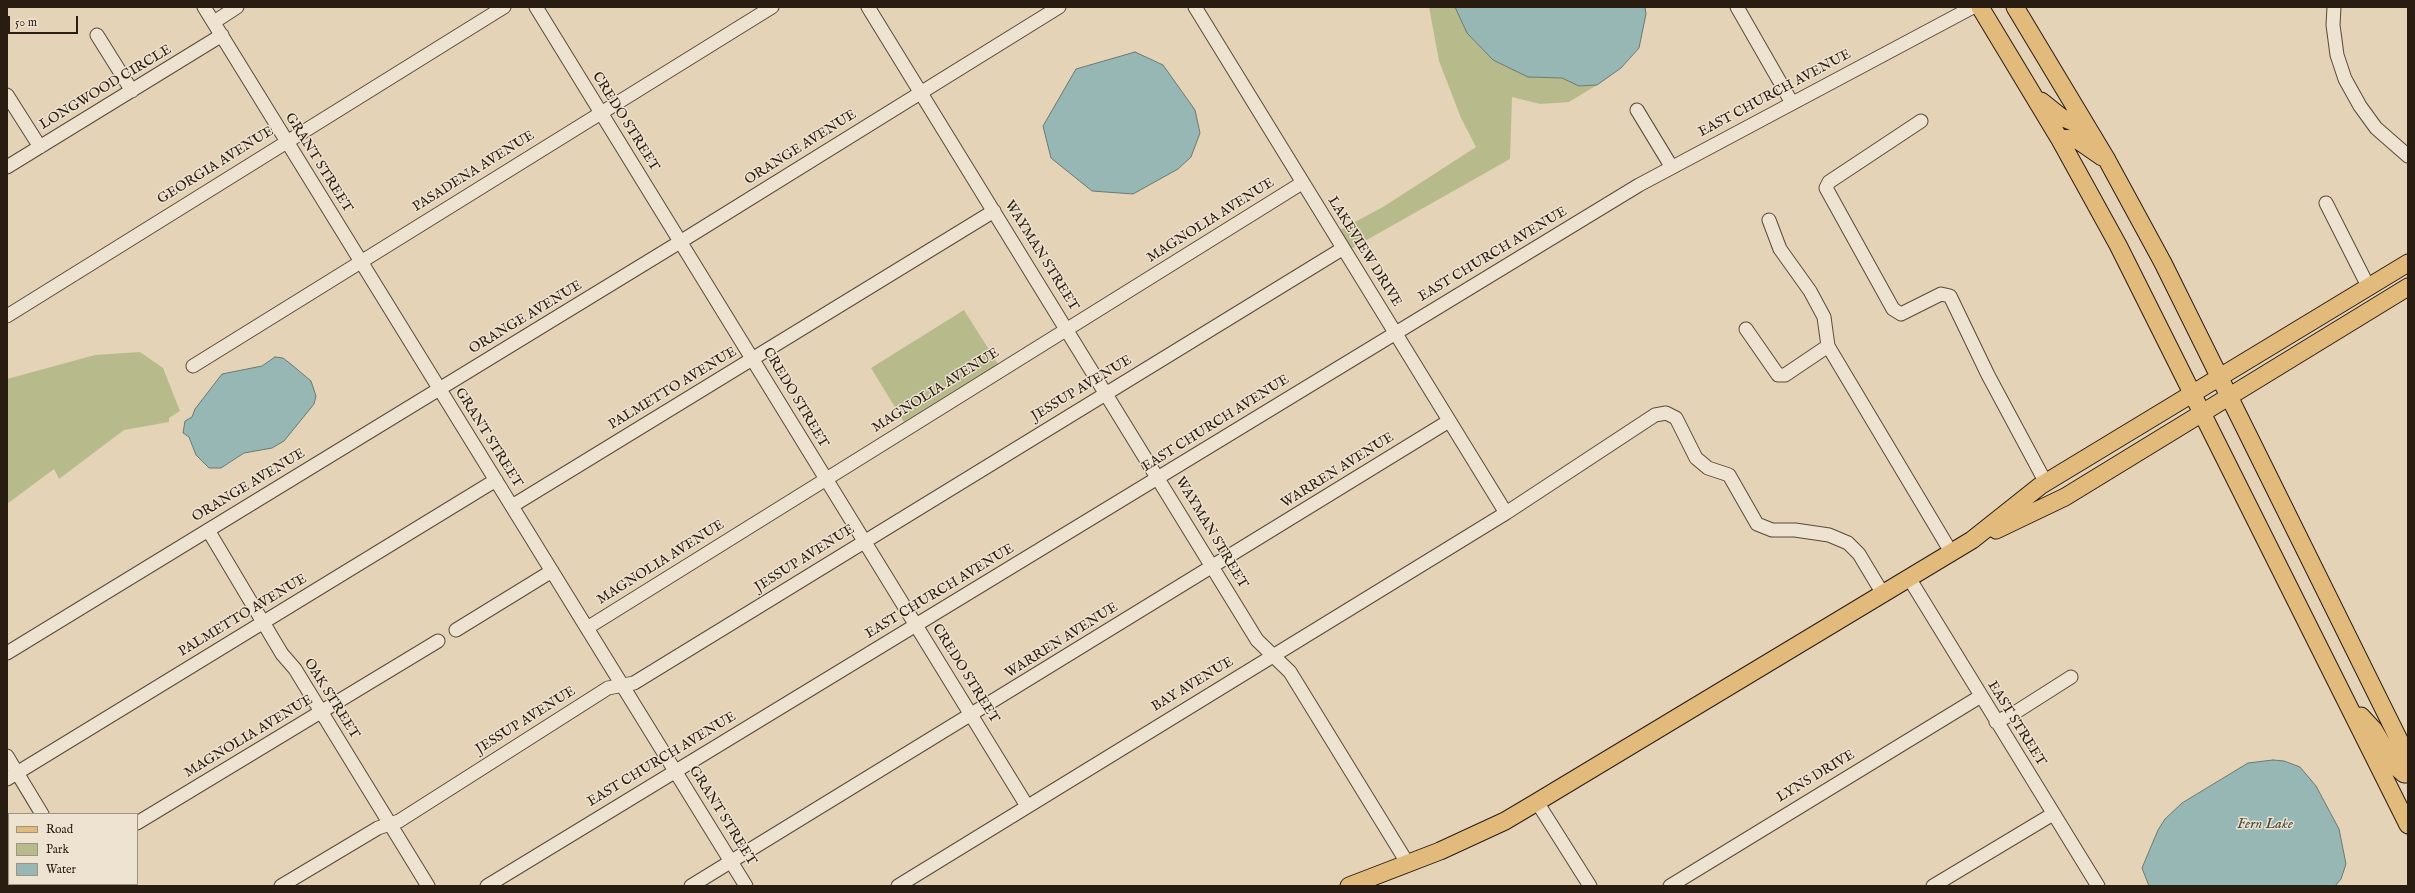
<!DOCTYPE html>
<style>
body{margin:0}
#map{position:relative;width:2415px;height:893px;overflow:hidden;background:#e5d3b7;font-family:"IM FELL English",serif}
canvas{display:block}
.frame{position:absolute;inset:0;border:8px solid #291c10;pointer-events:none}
.legend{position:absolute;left:8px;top:813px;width:130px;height:72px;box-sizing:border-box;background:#eee2d0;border:1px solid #9f9383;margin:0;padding:5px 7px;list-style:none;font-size:12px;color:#291c10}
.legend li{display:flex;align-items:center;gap:8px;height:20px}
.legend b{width:20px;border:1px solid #9f9383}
.scale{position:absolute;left:8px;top:16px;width:70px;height:18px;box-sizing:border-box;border:2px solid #291c10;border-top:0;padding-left:5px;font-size:12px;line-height:14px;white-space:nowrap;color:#291c10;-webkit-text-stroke:3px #eee2d0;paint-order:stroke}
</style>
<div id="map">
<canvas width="2415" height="893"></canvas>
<div class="frame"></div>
<ul class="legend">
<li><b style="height:5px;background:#e2ba7c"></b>Road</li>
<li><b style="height:11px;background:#b7bb8c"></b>Park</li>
<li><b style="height:11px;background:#96b7b3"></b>Water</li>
</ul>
<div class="scale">50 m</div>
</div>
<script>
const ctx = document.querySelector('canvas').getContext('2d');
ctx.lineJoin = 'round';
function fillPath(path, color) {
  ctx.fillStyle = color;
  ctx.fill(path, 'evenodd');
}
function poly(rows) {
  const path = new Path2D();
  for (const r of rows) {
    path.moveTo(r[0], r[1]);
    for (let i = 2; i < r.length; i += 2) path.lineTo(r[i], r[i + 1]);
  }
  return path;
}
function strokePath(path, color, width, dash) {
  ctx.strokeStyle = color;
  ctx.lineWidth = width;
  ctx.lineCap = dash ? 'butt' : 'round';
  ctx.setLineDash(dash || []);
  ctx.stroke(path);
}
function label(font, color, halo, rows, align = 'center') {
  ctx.font = font + ' "IM FELL English",serif';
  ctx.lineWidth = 3;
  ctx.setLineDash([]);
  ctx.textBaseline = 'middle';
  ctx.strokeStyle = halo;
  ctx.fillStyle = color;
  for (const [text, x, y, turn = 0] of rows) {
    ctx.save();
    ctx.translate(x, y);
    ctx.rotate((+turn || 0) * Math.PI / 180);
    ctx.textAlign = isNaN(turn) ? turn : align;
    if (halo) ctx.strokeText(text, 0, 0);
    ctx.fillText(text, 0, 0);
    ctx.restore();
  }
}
const green = poly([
 [1429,7,1455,7,1467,33,1493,60,1528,77,1563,78,1579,86,1597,85,1569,102,1540,104,1512,97,1510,159,1349,250,1338,231,1383,207,1476,147,1461,118,1439,61],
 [964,310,998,364,904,422,871,368],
 [140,352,163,368,180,411,169,418,169,422,124,430,59,479,54,469,7,504,7,379,95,355],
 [64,884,137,884,140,886,63,886]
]);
const water = poly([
 [1455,7,1645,7,1646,14,1639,48,1621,68,1597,85,1579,86,1562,78,1528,77,1493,60,1467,33,1455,7],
 [1135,52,1163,65,1195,110,1200,133,1191,157,1178,169,1133,194,1092,191,1051,158,1043,126,1076,69,1135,52],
 [275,357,283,358,292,365,311,381,316,396,314,404,284,441,272,448,244,453,221,468,209,468,196,455,189,437,183,433,185,421,192,417,195,409,222,374,262,366,275,357],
 [2273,760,2284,761,2300,767,2316,786,2339,829,2346,864,2341,879,2335,886,2149,886,2142,868,2158,830,2165,819,2182,803,2248,763,2273,760]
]);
const minor = poly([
 [204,7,746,886],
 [536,7,1027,806],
 [868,7,1257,640,1290,672,1408,864],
 [1195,7,1506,513],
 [1737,7,1792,103],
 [2334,7,2333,25,2337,55,2345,79,2360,106,2376,128,2408,156],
 [214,22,237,7],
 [97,35,132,91],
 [7,95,40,147],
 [1637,110,1671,166],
 [1921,121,1829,182,1826,188,1893,309,1901,314,1941,294,1950,296,1988,375,2046,483],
 [7,167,222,35],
 [2326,203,2368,286],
 [1769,220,1780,249,1810,291,1824,317,1828,346,1951,552],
 [7,316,504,7],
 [1746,329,1778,375,1785,375,1828,346],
 [193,366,772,7],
 [512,506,994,211],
 [208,530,282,654,295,669,428,886],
 [1909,578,2098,886],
 [587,628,1302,183],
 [456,630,552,571],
 [7,653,680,242,1059,7],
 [1996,722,2016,712,2071,677],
 [7,756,42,814],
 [7,779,496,480],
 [1537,802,1590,886],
 [137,823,438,641],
 [281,886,378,828,399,821,608,688,634,683,1342,249],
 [487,886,1639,185,1973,7],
 [691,886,1449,421],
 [898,886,1506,513,1655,415,1666,413,1676,418,1696,458,1708,468,1729,475,1757,524,1772,530,1795,530,1829,535,1848,543,1859,554,1883,594],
 [1670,886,1981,696],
 [1933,886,2053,814]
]);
const major = poly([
 [1980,7,2059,138,2118,245,2408,825],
 [2015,7,2107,160,2163,263,2408,758],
 [2041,101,2061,117,2075,123,2084,122],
 [2059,138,2076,139,2102,157],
 [1996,530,2065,497,2408,287],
 [2361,716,2374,730,2395,766,2404,774,2408,774],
 [1349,886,1440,851,1505,821,1537,802,1972,540,2040,486,2408,263]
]);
const streetNames = [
 ["LONGWOOD CIRCLE",106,88,-31],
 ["EAST CHURCH AVENUE",1775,94,-28],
 ["CREDO STREET",625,122,58],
 ["ORANGE AVENUE",801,148,-32],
 ["GRANT STREET",318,163,58],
 ["GEORGIA AVENUE",216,166,-32],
 ["PASADENA AVENUE",474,172,-32],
 ["MAGNOLIA AVENUE",1211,221,-32],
 ["LAKEVIEW DRIVE",1364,252,58],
 ["EAST CHURCH AVENUE",1493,255,-31],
 ["WAYMAN STREET",1041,256,58],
 ["ORANGE AVENUE",526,318,-31],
 ["PALMETTO AVENUE",673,389,-31],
 ["JESSUP AVENUE",1082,389,-31],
 ["MAGNOLIA AVENUE",936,391,-32],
 ["CREDO STREET",795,398,59],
 ["EAST CHURCH AVENUE",1216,424,-32],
 ["GRANT STREET",488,438,58],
 ["WARREN AVENUE",1338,471,-32],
 ["ORANGE AVENUE",249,486,-31],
 ["WAYMAN STREET",1211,533,59],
 ["JESSUP AVENUE",805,559,-32],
 ["MAGNOLIA AVENUE",661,563,-32],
 ["EAST CHURCH AVENUE",940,592,-31],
 ["PALMETTO AVENUE",243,616,-31],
 ["WARREN AVENUE",1062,641,-32],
 ["CREDO STREET",965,674,58],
 ["BAY AVENUE",1193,685,-31],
 ["OAK STREET",331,699,58],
 ["JESSUP AVENUE",526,721,-32],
 ["EAST STREET",2016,724,58],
 ["MAGNOLIA AVENUE",249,737,-31],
 ["EAST CHURCH AVENUE",662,760,-31],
 ["LYNS DRIVE",1816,777,-31],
 ["GRANT STREET",722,816,58]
];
const waterNames = [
 ["Fern Lake",2265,825]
];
fillPath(green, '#b7bb8c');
fillPath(water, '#96b7b3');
strokePath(water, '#6a7972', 1);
strokePath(minor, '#584a3a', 15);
strokePath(major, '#291c10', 19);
strokePath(minor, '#eee2d0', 13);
strokePath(major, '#e2ba7c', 17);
label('14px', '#291c10', '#eee2d0', streetNames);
label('italic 15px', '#4a4a41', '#eee2d0', waterNames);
</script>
